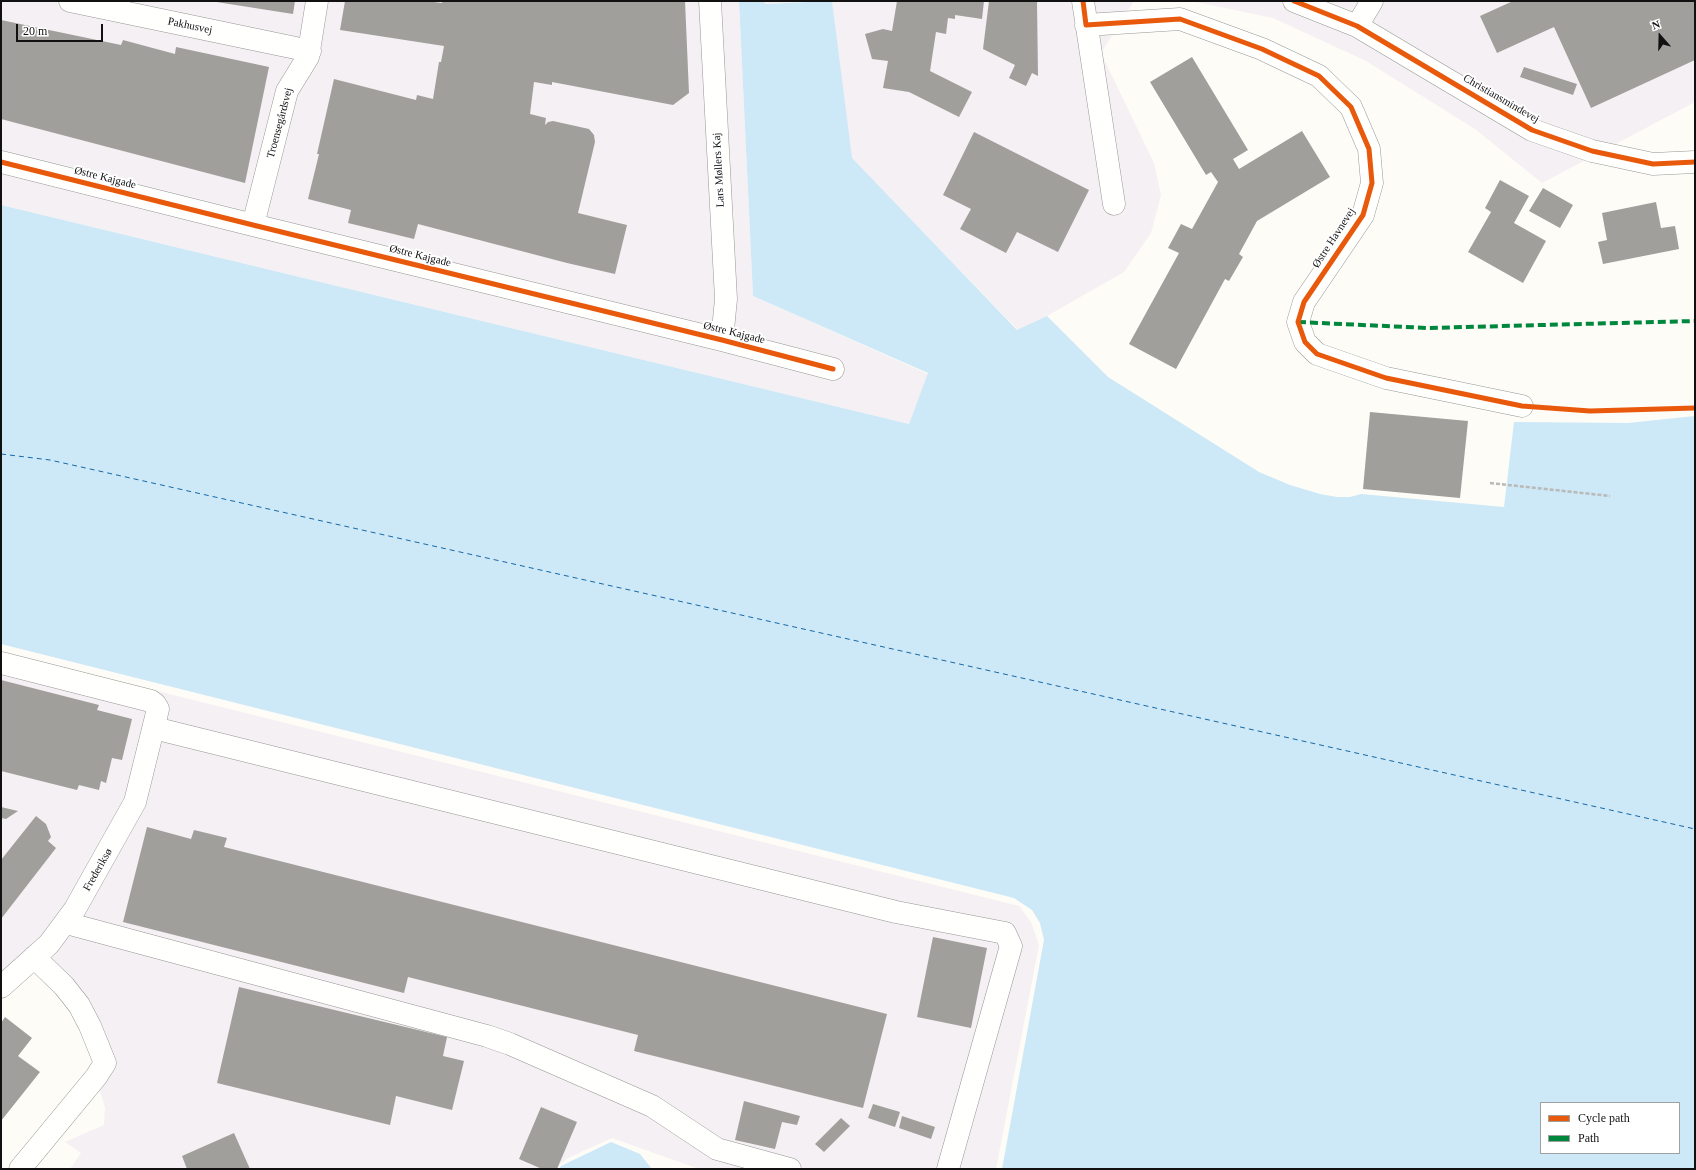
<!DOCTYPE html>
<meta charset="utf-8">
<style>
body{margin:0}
#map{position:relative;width:1696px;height:1170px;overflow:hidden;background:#fdfcf7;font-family:"Times New Roman",serif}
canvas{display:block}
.frame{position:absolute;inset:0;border:2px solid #111;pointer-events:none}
.legend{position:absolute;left:1540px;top:1102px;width:140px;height:52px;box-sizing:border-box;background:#fff;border:1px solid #a0a0a0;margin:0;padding:5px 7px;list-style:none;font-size:12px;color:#111}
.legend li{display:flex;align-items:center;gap:8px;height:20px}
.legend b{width:20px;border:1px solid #a0a0a0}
.north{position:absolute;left:1640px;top:16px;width:40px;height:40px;-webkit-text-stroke:3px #fff;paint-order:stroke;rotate:340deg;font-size:11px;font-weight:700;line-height:16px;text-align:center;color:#111}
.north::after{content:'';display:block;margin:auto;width:14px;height:18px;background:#111;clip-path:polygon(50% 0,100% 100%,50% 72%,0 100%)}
.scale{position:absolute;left:16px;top:24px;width:87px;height:18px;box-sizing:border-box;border:2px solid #111;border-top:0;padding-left:5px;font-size:12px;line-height:14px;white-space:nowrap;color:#111;-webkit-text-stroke:3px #fff;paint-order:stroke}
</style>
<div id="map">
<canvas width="1696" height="1170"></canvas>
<div class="frame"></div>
<ul class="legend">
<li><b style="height:5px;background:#e8590c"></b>Cycle path</li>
<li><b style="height:5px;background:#00873e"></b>Path</li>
</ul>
<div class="north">N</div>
<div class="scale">20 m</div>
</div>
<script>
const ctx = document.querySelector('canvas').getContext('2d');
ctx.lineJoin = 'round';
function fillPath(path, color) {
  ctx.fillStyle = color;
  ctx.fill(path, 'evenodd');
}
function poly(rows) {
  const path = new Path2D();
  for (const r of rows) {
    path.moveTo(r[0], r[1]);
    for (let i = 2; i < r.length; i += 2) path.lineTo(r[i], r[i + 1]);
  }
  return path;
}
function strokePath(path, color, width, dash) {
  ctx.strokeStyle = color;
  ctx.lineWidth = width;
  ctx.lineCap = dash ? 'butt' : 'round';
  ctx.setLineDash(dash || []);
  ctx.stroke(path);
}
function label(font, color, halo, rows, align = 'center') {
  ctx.font = font + ' "Times New Roman",serif';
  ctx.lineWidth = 4;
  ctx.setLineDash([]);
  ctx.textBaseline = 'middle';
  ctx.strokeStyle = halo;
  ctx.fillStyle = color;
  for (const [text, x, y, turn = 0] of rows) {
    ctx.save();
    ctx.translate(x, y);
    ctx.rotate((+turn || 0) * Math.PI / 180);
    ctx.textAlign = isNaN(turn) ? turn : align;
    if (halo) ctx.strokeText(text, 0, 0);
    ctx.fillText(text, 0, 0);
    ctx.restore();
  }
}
const industrial = poly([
 [1,1,739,1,753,296,928,374,909,424,1,205],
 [764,1,1134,1,1101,53,1154,163,1161,195,1151,233,1124,272,1047,316,1018,330,851,158,832,1,764,4],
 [1173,1,1695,1,1695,102,1542,183,1475,129,1366,61,1273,18,1196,2],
 [1,652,1019,906,1031,922,1039,945,996,1169,699,1169,612,1138,568,1158,555,1169,70,1169,81,1153,65,1142,104,1125,105,1108,96,1077,105,1063,34,958,1,987]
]);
const water = poly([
 [739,1,764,1,765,4,832,1,852,158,1017,330,1047,316,1108,377,1259,472,1290,485,1320,494,1337,497,1350,497,1361,494,1504,507,1514,422,1628,423,1695,416,1695,1169,1002,1169,1044,940,1040,923,1032,910,1014,898,1,644,1,205,909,424,928,373,753,296],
 [1541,1103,1679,1103,1679,1153,1541,1153],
 [611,1142,640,1154,652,1169,559,1169,561,1166]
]);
const ferry = poly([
 [1,454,50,460,1695,829]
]);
const building = poly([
 [210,1,295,1,293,14],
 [345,1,426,1,442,3,442,1,685,1,689,93,673,105,552,82,552,85,534,82,530,114,546,118,545,125,548,122,553,121,589,129,594,135,595,142,578,213,627,225,615,274,567,263,418,224,414,239,348,223,351,210,308,199,319,154,317,154,334,79,416,100,417,95,433,99,439,62,441,62,444,46,340,30],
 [897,1,984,1,982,19,955,15,955,19,948,18,946,34,936,32,930,71,972,92,959,117,909,92,883,88,888,61,872,59,865,34,883,29,892,31],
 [989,1,1037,1,1038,76,1032,73,1026,86,1009,78,1015,65,983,49],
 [1513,1,1695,1,1695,60,1591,108,1554,27,1497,53,1480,16],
 [1,20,121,45,123,40,175,54,176,47,269,67,245,183,1,119],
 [1192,57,1248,150,1233,159,1239,169,1302,131,1330,177,1257,221,1239,254,1243,257,1229,281,1225,279,1176,369,1129,344,1179,253,1168,248,1181,224,1192,229,1218,182,1211,172,1206,175,1150,82],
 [1524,67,1577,84,1573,95,1520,77],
 [974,132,1089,190,1058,252,1017,232,1006,253,960,229,971,209,943,195],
 [1500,180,1529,196,1514,223,1546,241,1523,283,1468,252,1491,212,1485,208],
 [1543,188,1573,205,1560,228,1529,211],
 [1656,202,1661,228,1675,226,1679,249,1603,264,1598,242,1607,240,1602,213],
 [1370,412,1468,421,1460,498,1363,489],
 [1,680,99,705,97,710,132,719,122,760,112,758,106,783,101,781,99,790,79,785,77,790,1,771],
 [1,807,18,811,6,819,1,818],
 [36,816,46,824,51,837,48,841,56,848,1,919,1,860],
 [147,827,191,839,194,830,227,838,224,847,887,1014,863,1108,634,1051,638,1035,408,977,404,993,123,922],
 [933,937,987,948,971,1028,917,1017],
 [239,987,447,1037,443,1056,464,1061,452,1110,396,1096,390,1125,217,1083],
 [5,1017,32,1038,18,1056,40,1072,1,1121,1,1023],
 [744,1101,800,1116,797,1125,782,1122,775,1149,735,1140],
 [873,1104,900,1112,895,1127,868,1118],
 [541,1107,577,1122,557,1169,542,1169,519,1159],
 [902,1116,935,1127,931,1139,899,1128],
 [841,1118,850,1126,824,1152,815,1144],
 [234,1133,250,1169,187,1169,182,1156]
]);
const path = poly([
 [1490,483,1610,496]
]);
const minor = poly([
 [70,1,310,51],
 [710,1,726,299,722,340],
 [1083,1,1114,204],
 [1294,1,1357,26,1532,130,1592,151,1653,164,1695,162],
 [1086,25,1180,19,1262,49,1319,76,1351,107,1369,149,1372,183,1363,215,1304,302,1298,322,1305,342,1317,354,1386,378,1522,406],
 [1357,26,1372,1],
 [1,162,253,225,722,340,833,369],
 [253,225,287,91,308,57,317,1],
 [1,663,151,701,155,704,158,709,135,802,75,909,49,944,1,987],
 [154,728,896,912,1005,933,1011,946,948,1169],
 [66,923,487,1036,510,1044,652,1106,717,1149,790,1169],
 [20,1169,96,1077,105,1063,90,1026,79,1005,64,986,34,957]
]);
const quiet = poly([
 [1298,322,1428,328,1695,321]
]);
const cycleway = poly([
 [1083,1,1086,25,1180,19,1262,49,1319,76,1351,107,1369,149,1372,183,1363,215,1304,302,1298,322,1305,342,1317,354,1386,378,1522,406,1590,411,1695,408],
 [1294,1,1357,26,1532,130,1592,151,1653,164,1695,162],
 [1,162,253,225,722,340,833,369]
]);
const streetNames = [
 ["Pakhusvej",190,26,12],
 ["Christiansmindevej",1501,99,30],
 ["Troensegårdsvej",280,123,-75],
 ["Lars Møllers Kaj",719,170,-93],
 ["Østre Kajgade",105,178,14],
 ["Østre Havnevej",1334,238,-57],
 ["Østre Kajgade",420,256,14],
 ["Østre Kajgade",734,333,14],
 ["Frederiksø",98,870,-60]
];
fillPath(industrial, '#f5f0f3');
fillPath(water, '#cde8f7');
strokePath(ferry, '#1768a6', 1, [5, 4]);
fillPath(building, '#a19f9c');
strokePath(minor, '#979795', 23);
strokePath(path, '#b9b9b8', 2.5, [4, 2]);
strokePath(minor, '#fffffe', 22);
strokePath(quiet, '#00873e', 4, [8, 4]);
strokePath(cycleway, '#e8590c', 5);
label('11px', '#111', '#fff', streetNames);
</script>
